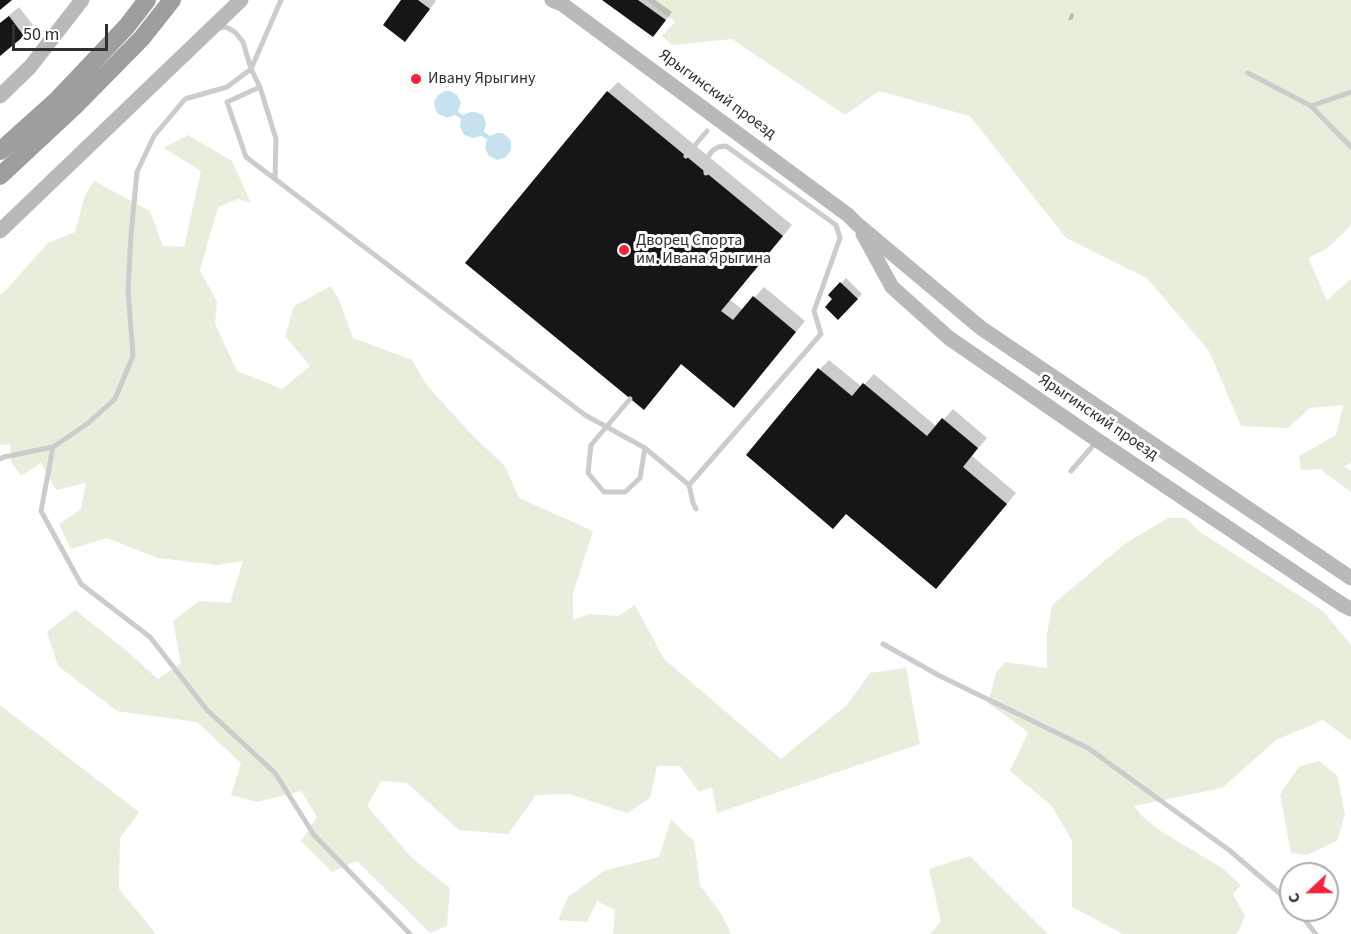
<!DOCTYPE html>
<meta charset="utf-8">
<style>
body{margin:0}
#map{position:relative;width:1351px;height:934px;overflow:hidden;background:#fff;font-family:"Source Sans 3",sans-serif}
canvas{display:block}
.north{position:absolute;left:1279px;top:862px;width:60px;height:60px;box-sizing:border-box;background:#fff;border:2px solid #acacac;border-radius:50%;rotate:248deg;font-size:16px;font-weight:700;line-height:24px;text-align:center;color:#2f2f2f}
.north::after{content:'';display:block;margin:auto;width:21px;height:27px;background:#f62240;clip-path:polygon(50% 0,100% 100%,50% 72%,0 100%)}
.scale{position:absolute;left:12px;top:24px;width:96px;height:27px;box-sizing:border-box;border:3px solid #2f2f2f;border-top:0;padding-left:8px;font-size:18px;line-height:21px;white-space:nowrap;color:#2f2f2f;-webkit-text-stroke:4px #fff;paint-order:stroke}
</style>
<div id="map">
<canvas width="1351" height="934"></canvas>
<div class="north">С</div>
<div class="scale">50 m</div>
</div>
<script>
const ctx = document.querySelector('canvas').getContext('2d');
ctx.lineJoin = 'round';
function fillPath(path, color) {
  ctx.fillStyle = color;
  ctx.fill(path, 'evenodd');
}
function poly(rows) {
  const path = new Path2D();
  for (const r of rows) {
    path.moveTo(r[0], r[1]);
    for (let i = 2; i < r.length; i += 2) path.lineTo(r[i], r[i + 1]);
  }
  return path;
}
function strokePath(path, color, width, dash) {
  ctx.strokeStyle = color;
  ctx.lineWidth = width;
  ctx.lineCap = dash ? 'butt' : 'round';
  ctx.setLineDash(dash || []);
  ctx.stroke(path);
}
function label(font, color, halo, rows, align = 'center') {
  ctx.font = font + ' "Source Sans 3",sans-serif';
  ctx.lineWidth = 6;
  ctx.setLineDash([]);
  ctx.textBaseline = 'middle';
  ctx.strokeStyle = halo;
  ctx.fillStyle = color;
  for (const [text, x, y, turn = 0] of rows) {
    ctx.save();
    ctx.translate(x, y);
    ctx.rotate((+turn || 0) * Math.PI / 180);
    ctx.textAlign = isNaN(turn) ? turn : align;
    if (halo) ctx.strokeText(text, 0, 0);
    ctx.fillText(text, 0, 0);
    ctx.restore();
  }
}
const green = poly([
 [646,0,1351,0,1351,222,1350,226,1328,248,1308,258,1327,300,1351,279,1351,463,1344,466,1351,471,1351,492,1320,469,1301,470,1299,456,1336,435,1343,405,1310,408,1288,428,1241,426,1209,351,1147,278,1066,238,970,116,879,91,845,115,732,39,672,45,662,36,675,22],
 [188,135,232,161,251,203,238,199,218,207,200,270,217,302,215,324,237,371,282,389,310,366,285,336,294,306,331,286,339,300,353,338,412,360,428,387,475,438,505,466,519,498,593,531,573,593,573,620,589,614,618,616,635,605,664,659,781,759,848,704,870,673,906,668,920,744,717,813,712,787,699,792,680,766,657,766,650,798,627,813,569,794,536,795,508,834,459,830,407,783,381,781,367,806,412,858,450,888,447,926,430,933,357,861,332,872,301,841,317,817,301,791,257,802,231,795,241,763,197,722,117,711,58,666,47,632,75,610,128,652,158,679,181,663,173,621,199,601,230,603,243,561,217,565,158,558,107,538,71,549,59,524,81,509,86,483,56,490,41,463,21,476,11,461,10,444,0,445,0,295,6,290,48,243,75,232,85,195,94,181,150,211,163,246,184,247,201,171,164,148],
 [1168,518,1186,518,1200,532,1323,611,1351,645,1351,739,1350,740,1323,720,1276,740,1222,788,1134,806,1142,816,1162,832,1222,868,1241,885,1233,894,1245,916,1239,931,1235,934,1123,934,1072,907,1072,841,1052,806,1010,771,1028,732,988,703,996,673,1005,662,1047,668,1047,634,1052,605,1126,543],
 [0,705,139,812,120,838,119,889,156,934,0,934],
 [1319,761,1337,775,1345,815,1337,841,1307,855,1291,853,1280,794,1299,767],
 [671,820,694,841,700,885,722,915,731,934,613,934,615,910,597,901,587,922,558,920,568,897,604,871,659,857],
 [970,856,1048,934,930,934,941,922,929,869]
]);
const water = poly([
 [445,91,450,91,457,95,461,103,458,112,463,115,471,112,475,112,483,115,486,123,484,132,490,136,497,133,502,133,509,138,511,141,511,150,506,157,497,160,489,156,485,148,487,139,481,136,473,138,464,135,460,127,461,119,455,115,447,118,438,114,436,111,434,102,438,95]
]);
const shadow = poly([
 [403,0,434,0,436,1,412,32],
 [605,0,655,0,672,12,660,28,653,35],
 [19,7,33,25,0,54,0,23],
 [1071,13,1074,14,1073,19,1071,20,1068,20],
 [618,82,792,225,730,300,743,310,764,287,805,321,744,396,682,363,654,398,608,92],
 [846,278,862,294,838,318,834,299,830,295],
 [829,360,862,387,874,374,937,427,953,409,987,438,972,456,1016,493,945,578,820,369]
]);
const building = poly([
 [0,0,12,0,0,10],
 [401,0,418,0,430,9,405,42,383,25],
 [602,0,638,0,666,20,653,37],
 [9,16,24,36,0,56,0,23],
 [607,91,783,236,721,311,733,320,753,296,796,332,734,408,681,364,644,410,465,263],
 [840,282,858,299,838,320,825,307,832,299,828,295],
 [818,368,852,396,863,383,927,436,942,418,978,448,963,467,1007,504,936,589,846,514,833,529,746,455]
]);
const service = poly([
 [281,0,251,69,260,87,276,139,275,179,585,415,645,448,689,485,693,503,696,509],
 [1248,73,1311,106,1351,147],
 [260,87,227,102,246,157,275,179],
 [1311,106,1351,92],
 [686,156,707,131],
 [591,445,588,473,604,492,625,492,640,478,645,448],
 [53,447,41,511,81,584,150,637,207,710,275,773,314,835,410,934],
 [0,459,4,457,53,447,87,424,115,399,133,356,128,290,131,235,137,172,154,136,185,99,227,87,251,69,243,42,235,32,226,27,218,28],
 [1071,471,1097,441],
 [689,485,821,334,814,311,840,238,836,225,726,146,718,147,712,151,706,160,706,173],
 [883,644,940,676,1088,748,1229,850,1291,903],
 [1297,910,1316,934]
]);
const secondary = poly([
 [552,0,562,4,848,215,857,224,981,328,1351,578],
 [0,96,30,67,82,0],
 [0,231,241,0],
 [863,234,892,287,949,338,1097,440,1343,605,1351,609]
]);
const trunk = poly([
 [0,151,57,100,127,26,147,0],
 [0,176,75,106,142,38,172,0]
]);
const serviceBridge = poly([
 [591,445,630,399]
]);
const markers = [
 [416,79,6,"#f62240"],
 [624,250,6,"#f62240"]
];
const poiNames = [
 ["Ивану Ярыгину",428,79],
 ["Дворец Спорта",636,241],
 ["им. Ивана Ярыгина",636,259]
];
const streetNames = [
 ["Ярыгинский проезд",717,95,36],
 ["Ярыгинский проезд",1098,418,34]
];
fillPath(green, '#e7eedc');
fillPath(water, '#c6e2ef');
fillPath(shadow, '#0003');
fillPath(building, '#161616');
strokePath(service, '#ccc', 5);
strokePath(secondary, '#b9b9b9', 15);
strokePath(trunk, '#9e9e9e', 18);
strokePath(serviceBridge, '#ccc', 5);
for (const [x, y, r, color] of markers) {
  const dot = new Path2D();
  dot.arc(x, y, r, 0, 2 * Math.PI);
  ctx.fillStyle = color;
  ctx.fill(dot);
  strokePath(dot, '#fff', 2);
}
label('16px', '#2f2f2f', '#fff', poiNames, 'left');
label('16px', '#2f2f2f', '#fff', streetNames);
</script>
